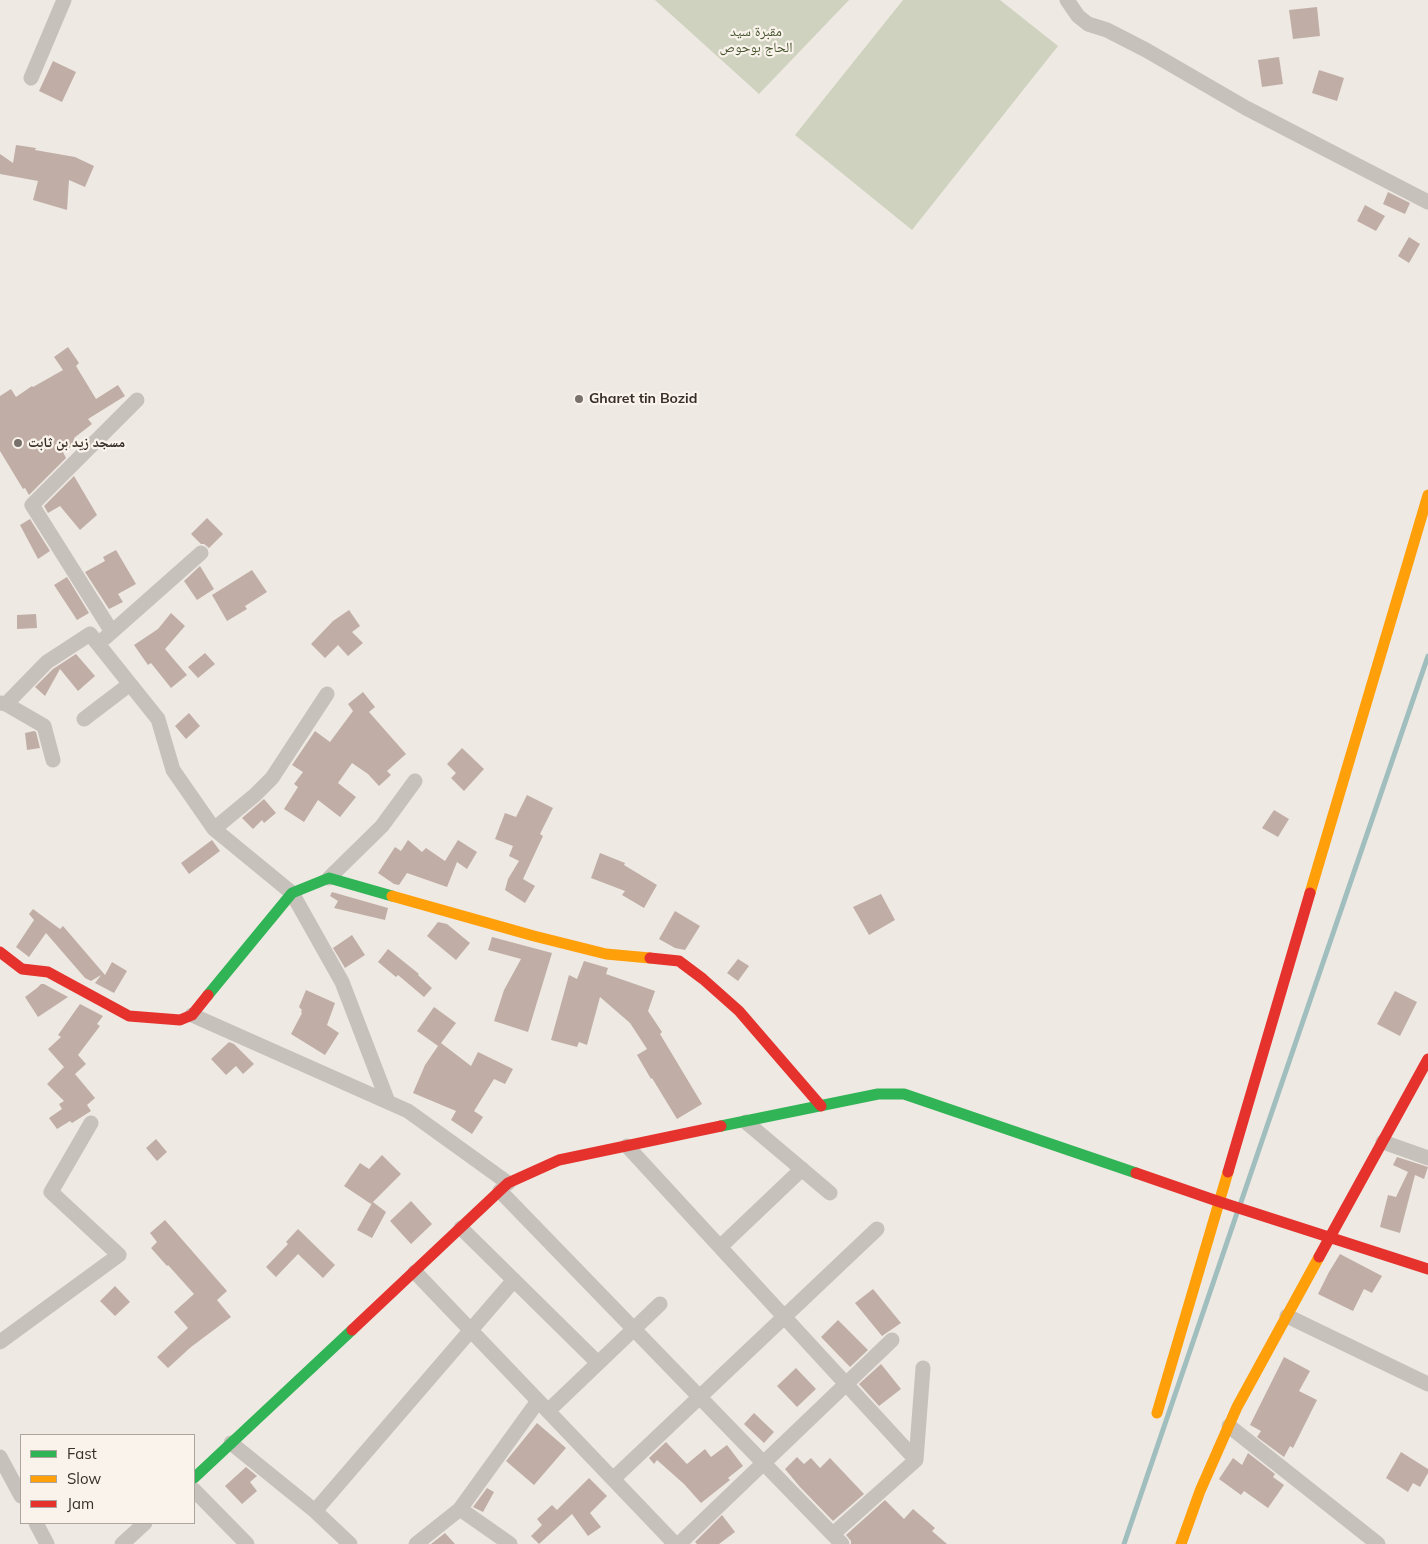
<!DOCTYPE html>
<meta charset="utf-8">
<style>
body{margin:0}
#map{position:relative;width:1428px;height:1544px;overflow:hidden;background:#eee9e3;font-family:Mulish,sans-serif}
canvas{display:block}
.legend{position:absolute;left:20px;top:1434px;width:175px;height:90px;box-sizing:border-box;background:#f9f3eb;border:1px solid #aca59e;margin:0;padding:6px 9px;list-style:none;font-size:15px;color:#382f2a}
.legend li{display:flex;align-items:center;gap:10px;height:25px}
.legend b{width:25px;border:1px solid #aca59e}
</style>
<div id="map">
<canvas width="1428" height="1544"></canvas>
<ul class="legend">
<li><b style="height:6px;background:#30b455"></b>Fast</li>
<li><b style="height:6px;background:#ff9f0a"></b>Slow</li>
<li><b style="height:6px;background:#e5322d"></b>Jam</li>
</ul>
</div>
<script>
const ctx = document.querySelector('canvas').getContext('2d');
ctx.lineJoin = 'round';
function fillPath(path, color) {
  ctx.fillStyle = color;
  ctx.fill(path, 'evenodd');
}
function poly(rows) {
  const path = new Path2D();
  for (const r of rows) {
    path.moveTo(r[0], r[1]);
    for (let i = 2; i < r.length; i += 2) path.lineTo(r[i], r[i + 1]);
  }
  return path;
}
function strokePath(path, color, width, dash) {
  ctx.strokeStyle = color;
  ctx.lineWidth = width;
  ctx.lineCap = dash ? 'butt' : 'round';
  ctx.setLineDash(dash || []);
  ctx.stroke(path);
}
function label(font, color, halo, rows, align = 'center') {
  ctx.font = font + ' Mulish,"Noto Naskh Arabic",sans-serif';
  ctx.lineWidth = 4.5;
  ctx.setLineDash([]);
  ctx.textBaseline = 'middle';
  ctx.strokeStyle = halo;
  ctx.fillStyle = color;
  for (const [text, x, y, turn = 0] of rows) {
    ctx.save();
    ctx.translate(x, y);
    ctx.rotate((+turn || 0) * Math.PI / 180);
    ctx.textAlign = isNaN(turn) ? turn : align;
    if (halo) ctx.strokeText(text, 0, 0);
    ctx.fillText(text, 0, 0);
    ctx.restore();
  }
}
const green = poly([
 [655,0,849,0,759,94],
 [903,0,1000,0,1058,46,912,230,795,135]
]);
const stream = poly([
 [1240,1205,1428,656],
 [1124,1544,1237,1213]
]);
const building = poly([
 [1317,7,1320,36,1293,39,1289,10],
 [1279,57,1283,84,1262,87,1258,60],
 [53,61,76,72,62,102,39,91],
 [1319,70,1344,78,1337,101,1312,93],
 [16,145,36,148,35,150,75,157,94,166,85,187,69,180,67,210,33,200,38,181,0,174,0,154,13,163],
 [1388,192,1410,203,1405,214,1383,204],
 [1365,205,1385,216,1376,231,1357,221],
 [1409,237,1420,244,1409,263,1398,256],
 [68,347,79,363,76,366,96,399,118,385,125,396,88,419,92,424,74,438,77,443,63,452,66,458,29,495,25,488,23,489,0,451,0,396,11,389,16,397,32,386,33,387,63,370,54,357],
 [74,476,97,515,80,530,60,506,48,513,44,506],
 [207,518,223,534,209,548,204,544,201,544,191,534],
 [30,519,50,551,38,559,20,525],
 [116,550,136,584,118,594,123,602,109,609,85,572,105,561,103,557],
 [200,566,214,589,197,600,184,581],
 [252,570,267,592,245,606,247,609,227,621,212,595],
 [67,577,89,613,77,620,54,585],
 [349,610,360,626,352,632,363,643,348,656,338,645,325,658,311,644,333,621],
 [171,613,185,626,165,649,187,675,171,688,151,663,148,665,134,645,158,629],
 [36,614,37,628,17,629,17,615],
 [205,653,215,664,198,678,188,667],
 [76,654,95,676,78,691,60,669,45,696,35,687,53,669],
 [363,692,375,707,369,712,406,754,387,771,391,775,379,786,368,774,352,763,338,783,356,797,340,817,318,800,304,822,284,809,298,787,294,784,303,772,292,765,315,731,330,742,353,711,348,704],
 [189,713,200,726,186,739,175,726],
 [34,731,36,732,40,748,27,750,25,733],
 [462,748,484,769,464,791,451,778,456,773,447,764],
 [527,795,553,808,540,834,543,836,523,879,535,886,525,903,505,890,508,879,519,861,509,856,513,846,495,839,505,813,516,817],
 [264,799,276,813,264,823,262,820,253,829,242,818],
 [1274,810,1289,819,1278,837,1262,828],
 [212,840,220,851,189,874,181,863],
 [408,840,422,852,426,848,445,861,458,840,477,852,467,869,457,862,447,887,407,873,399,885,394,884,378,873,395,847,401,851],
 [600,853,625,863,624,865,657,885,644,908,622,895,625,891,591,878],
 [332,892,388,908,385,920,334,908,338,901,330,896],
 [881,894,895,920,869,935,853,907],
 [33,909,60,929,63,926,105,975,112,962,127,971,114,993,95,983,101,975,91,981,85,978,46,933,29,957,16,947,34,920,29,914],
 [675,911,700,926,685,950,675,948,659,939],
 [438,922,447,924,470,943,456,960,427,936],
 [352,935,365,955,345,968,333,948],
 [492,937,552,953,528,1032,494,1021,504,990,521,959,488,950],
 [388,949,419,974,418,975,432,988,424,997,398,975,396,977,378,962],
 [738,959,749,966,738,981,727,973],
 [584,961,608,968,606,974,655,991,648,1011,662,1032,660,1034,702,1104,677,1119,652,1078,651,1079,637,1055,647,1049,630,1023,600,997,587,1045,579,1042,577,1047,551,1040,569,975,577,979],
 [41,984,44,984,68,997,38,1017,25,997,37,988],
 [306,990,335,1003,327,1025,339,1033,325,1055,291,1034,302,1013,301,1012,302,1010,299,1007],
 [1395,991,1417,1002,1400,1036,1377,1024],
 [80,1004,103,1016,97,1024,100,1026,78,1055,86,1064,75,1074,95,1098,87,1105,91,1111,72,1123,70,1121,57,1129,49,1118,62,1109,59,1104,64,1101,47,1084,64,1067,48,1049,61,1037,58,1035],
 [434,1007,456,1023,441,1043,471,1066,478,1052,513,1069,505,1084,494,1079,474,1111,483,1117,472,1134,451,1120,456,1111,413,1093,425,1065,438,1046,417,1031],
 [229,1042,234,1044,254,1064,243,1074,236,1066,226,1075,211,1059],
 [156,1139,167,1152,157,1161,146,1148],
 [382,1155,401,1174,373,1202,386,1212,372,1238,357,1230,372,1203,371,1204,344,1186,360,1163,369,1169],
 [1397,1157,1428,1167,1424,1179,1415,1175,1400,1233,1380,1227,1388,1195,1396,1197,1408,1172,1393,1165],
 [411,1201,432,1224,411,1244,390,1221],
 [165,1220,227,1291,217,1300,231,1317,191,1347,168,1368,157,1357,188,1328,174,1312,194,1294,168,1265,167,1266,151,1248,157,1242,150,1233],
 [298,1229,335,1265,323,1278,298,1254,276,1277,266,1267,288,1244,286,1242],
 [1340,1254,1382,1276,1372,1293,1364,1289,1353,1311,1318,1294,1329,1272],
 [115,1286,130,1302,115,1316,100,1301],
 [873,1289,901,1323,882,1336,855,1303],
 [838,1320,868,1350,850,1367,821,1337],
 [1284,1357,1310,1371,1299,1391,1317,1400,1293,1448,1290,1446,1284,1457,1257,1437,1261,1431,1250,1425],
 [881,1364,901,1389,879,1406,859,1384],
 [796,1368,816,1389,797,1407,777,1386],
 [754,1413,774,1432,764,1443,744,1424],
 [537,1423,566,1448,534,1485,506,1461],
 [666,1442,687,1464,705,1449,711,1457,727,1445,743,1466,728,1478,730,1480,701,1503,684,1484,657,1460,654,1464,649,1458],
 [1401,1452,1428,1469,1428,1473,1420,1487,1413,1483,1408,1492,1386,1478],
 [1248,1453,1275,1474,1273,1477,1284,1485,1268,1508,1244,1491,1241,1495,1219,1479,1233,1458,1242,1465],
 [797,1457,804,1464,811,1458,820,1468,830,1458,864,1494,833,1521,800,1487,785,1469],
 [246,1467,257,1476,250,1482,257,1491,242,1504,225,1486],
 [589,1478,607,1496,590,1513,601,1527,588,1536,572,1514,539,1544,531,1536,542,1525,537,1519,552,1505,557,1510],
 [487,1488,494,1492,483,1512,473,1507],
 [885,1500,904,1519,913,1509,935,1528,932,1531,947,1544,851,1544,851,1541,846,1535],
 [722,1515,735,1532,719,1544,697,1544,695,1542],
 [445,1533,455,1544,431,1544]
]);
const street = poly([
 [1067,0,1078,16,1088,24,1107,30,1146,50,1246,108,1428,202],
 [31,78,64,0],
 [112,632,32,505,137,400],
 [105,638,201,553],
 [0,703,6,704,44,726,53,760],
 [6,704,47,662,90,634,158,719,173,770,214,829,292,893,342,982,388,1102],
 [84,719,130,684],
 [214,829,255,795,272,778,327,694],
 [329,878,382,826,415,781],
 [192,1015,408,1111,508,1183],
 [746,1122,830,1193],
 [1383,1142,1428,1158],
 [627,1146,916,1460],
 [500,1191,842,1544],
 [461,1228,598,1363],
 [720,1247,802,1169],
 [415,1272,675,1544],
 [1287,1316,1428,1384],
 [0,1342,119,1255,51,1192,91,1123],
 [548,1411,660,1304],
 [1229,1426,1378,1544],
 [231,1443,315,1511,350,1544],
 [0,1457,21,1496],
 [613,1479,877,1229],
 [194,1490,247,1544],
 [460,1509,510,1544],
 [315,1511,514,1280],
 [36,1523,47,1544],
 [833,1534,916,1460,923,1368],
 [122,1544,145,1523],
 [416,1544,460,1509,538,1401],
 [679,1544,892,1340]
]);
const fast = poly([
 [208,995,292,893,329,878,392,896],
 [721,1126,878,1094,904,1094,1136,1173],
 [194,1478,352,1330]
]);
const slow = poly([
 [1310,893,1428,495],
 [392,896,534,936,606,954,650,958],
 [1157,1413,1228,1172],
 [1181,1544,1200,1491,1237,1407,1319,1257]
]);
const jam = poly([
 [0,952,22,969,48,972,129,1016,180,1020,192,1015,208,995],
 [650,958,679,961,703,979,739,1011,821,1106],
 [1228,1172,1310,893],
 [1136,1173,1220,1202,1428,1269],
 [1319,1257,1428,1059],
 [352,1330,508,1183,559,1160,721,1126]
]);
const markers = [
 [579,399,5,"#78706b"],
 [18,443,5,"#78706b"]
];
const parkNames = [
 ["مقبرة سيد",756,32],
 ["الحاج بوحوص",756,48]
];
const poiNames = [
 ["Gharet tin Bozid",589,399],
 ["مسجد زيد بن ثابت",28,443]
];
fillPath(green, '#ced2be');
strokePath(stream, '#a0bebe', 5);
fillPath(building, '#c0aea6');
strokePath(street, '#c7c1bc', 15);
strokePath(fast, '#30b455', 11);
strokePath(slow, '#ff9f0a', 11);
strokePath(jam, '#e5322d', 11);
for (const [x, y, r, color] of markers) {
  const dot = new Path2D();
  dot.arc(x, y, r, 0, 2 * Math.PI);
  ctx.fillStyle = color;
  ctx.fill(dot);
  strokePath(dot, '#f9f3eb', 2);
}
label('14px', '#46552f', '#f9f3eb', parkNames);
label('bold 14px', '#382f2a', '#f9f3eb', poiNames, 'left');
</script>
